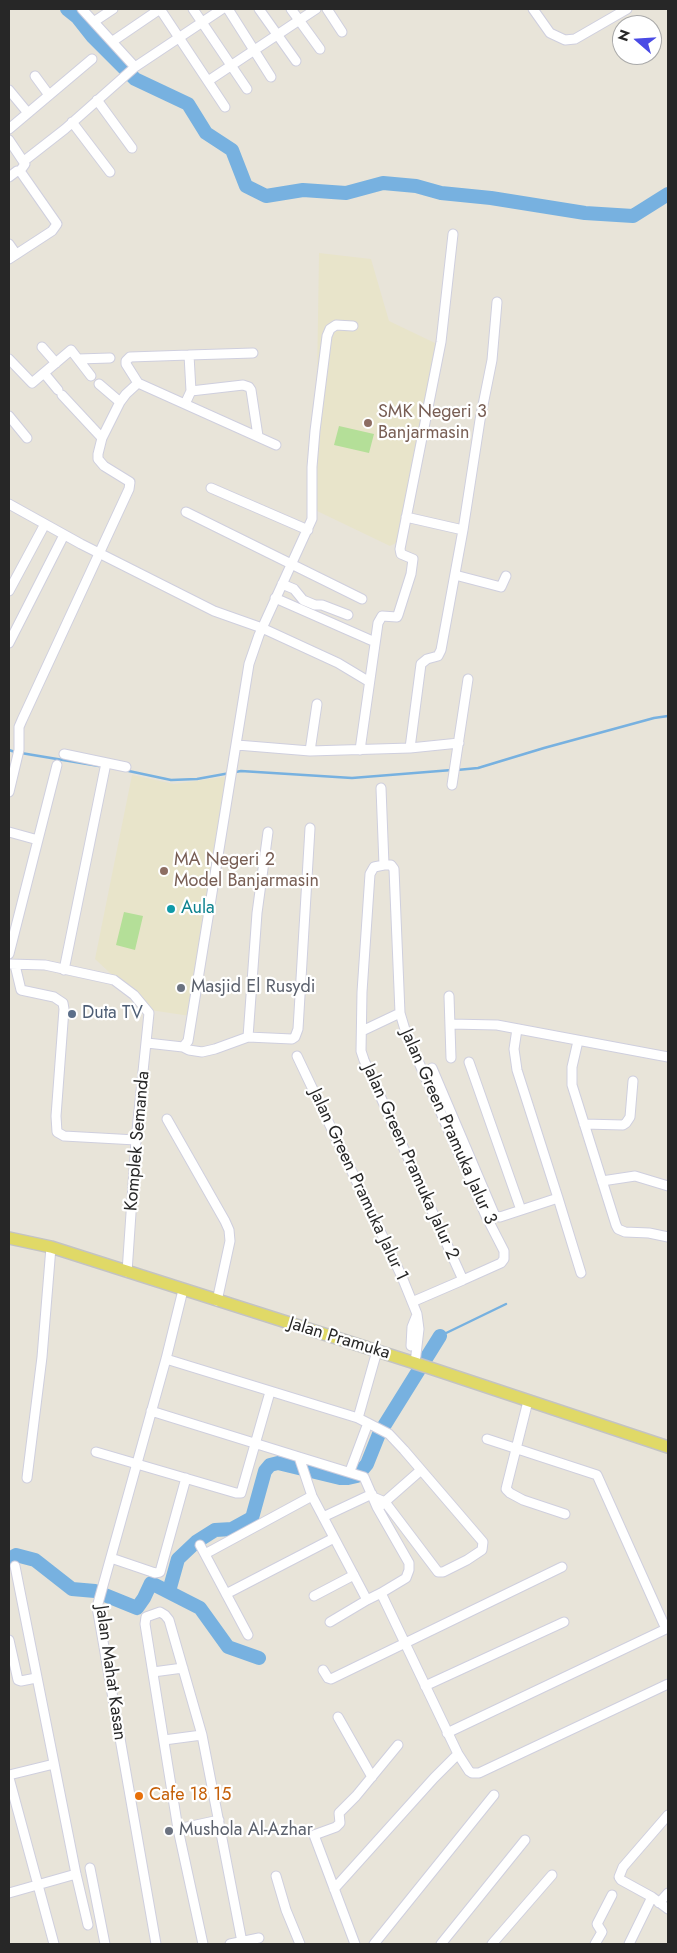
<!DOCTYPE html>
<style>
body{margin:0}
#map{position:relative;width:677px;height:1953px;overflow:hidden;background:#e8e4d9;font-family:Jost,sans-serif}
canvas{display:block}
.frame{position:absolute;inset:0;border:10px solid #272727;pointer-events:none}
.north{position:absolute;left:612px;top:15px;width:50px;height:50px;box-sizing:border-box;background:#fff;border:1px solid #a9a9a9;border-radius:50%;rotate:289deg;font-size:14px;font-weight:700;line-height:20px;text-align:center;color:#272727}
.north::after{content:'';display:block;margin:auto;width:18px;height:22px;background:#4a4be5;clip-path:polygon(50% 0,100% 100%,50% 72%,0 100%)}
</style>
<div id="map">
<canvas width="677" height="1953"></canvas>
<div class="frame"></div>
<div class="north">N</div>
</div>
<script>
const ctx = document.querySelector('canvas').getContext('2d');
ctx.lineJoin = 'round';
function fillPath(path, color) {
  ctx.fillStyle = color;
  ctx.fill(path, 'evenodd');
}
function poly(rows) {
  const path = new Path2D();
  for (const r of rows) {
    path.moveTo(r[0], r[1]);
    for (let i = 2; i < r.length; i += 2) path.lineTo(r[i], r[i + 1]);
  }
  return path;
}
function strokePath(path, color, width, dash) {
  ctx.strokeStyle = color;
  ctx.lineWidth = width;
  ctx.lineCap = dash ? 'butt' : 'round';
  ctx.setLineDash(dash || []);
  ctx.stroke(path);
}
function label(font, color, halo, rows, align = 'center') {
  ctx.font = font + ' Jost,sans-serif';
  ctx.lineWidth = 4.5;
  ctx.setLineDash([]);
  ctx.textBaseline = 'middle';
  ctx.strokeStyle = halo;
  ctx.fillStyle = color;
  for (const [text, x, y, turn = 0] of rows) {
    ctx.save();
    ctx.translate(x, y);
    ctx.rotate((+turn || 0) * Math.PI / 180);
    ctx.textAlign = isNaN(turn) ? turn : align;
    if (halo) ctx.strokeText(text, 0, 0);
    ctx.fillText(text, 0, 0);
    ctx.restore();
  }
}
const education = poly([
 [319,253,371,259,389,321,437,344,398,542,390,546,315,510],
 [132,775,174,784,231,776,190,1016,150,1010,95,959]
]);
const pitch = poly([
 [339,426,374,434,369,453,334,445],
 [124,912,143,916,135,950,116,945]
]);
const stream = poly([
 [9,750,15,752],
 [21,753,99,766],
 [124,770,171,780,197,779,241,771,352,778,452,770],
 [457,770,478,768,544,748,654,718,668,716],
 [440,1336,506,1304]
]);
const river = poly([
 [67,9,77,17,92,36,135,79,188,104,206,133,232,150,246,186,266,196,303,190,346,193,383,183,416,186,441,193,491,198,585,213,633,216,668,194],
 [9,1559,16,1555,35,1560,72,1589,95,1591,137,1608,144,1598,151,1583,200,1608,228,1647,259,1658],
 [169,1591,178,1559,196,1542,215,1530,232,1529,252,1518,265,1471,270,1465,278,1463,340,1478,348,1478,357,1476,367,1464,379,1434,440,1336]
]);
const minor = poly([
 [82,9,135,67],
 [160,9,225,107],
 [193,9,247,89],
 [228,9,271,77],
 [259,9,296,61],
 [291,9,320,49],
 [327,9,342,32],
 [533,9,550,33,565,40,575,39,627,9],
 [95,21,113,9],
 [113,41,160,9],
 [35,76,49,95],
 [208,81,316,9],
 [9,90,28,113],
 [97,100,132,148],
 [72,122,110,172],
 [9,129,92,59],
 [9,140,25,164,20,171,17,171,9,177],
 [24,161,65,129,135,67,222,9],
 [9,244,16,254],
 [9,259,52,231,57,224,20,171],
 [42,347,56,363],
 [9,359,32,383,71,350,91,376],
 [78,359,110,358],
 [44,373,58,390],
 [138,383,126,364,126,361,130,357,189,355],
 [99,384,120,402],
 [191,391,189,355,253,353],
 [62,395,102,438],
 [185,404,191,391,243,385,249,387,251,390,258,436],
 [9,416,27,438],
 [211,488,308,530],
 [9,504,81,544,214,611,262,628,338,663,368,681],
 [186,512,362,599],
 [406,517,463,530],
 [455,575,501,587,506,576],
 [282,584,294,589,303,600,315,605,322,605,348,615],
 [9,591,45,524],
 [275,598,375,642],
 [9,643,64,535],
 [237,745,310,751,410,748,459,743],
 [410,748,421,664,427,659,438,656,441,650,463,530,480,420,492,360,497,302],
 [360,750,378,623,382,616,397,617,398,615,411,574,413,559,401,554,400,549,441,342,453,234],
 [310,751,317,704],
 [64,754,126,767],
 [452,785,468,679],
 [381,788,384,865,374,867,370,874,362,992,361,1051,364,1060,463,1280,412,1302],
 [9,792,19,750,19,727,22,720,129,489,130,482,104,466,98,459,98,454,102,438,120,402,126,394,138,383,276,445],
 [9,832,38,840],
 [384,865,391,865,394,869,400,1013,406,1033,486,1216,504,1251,504,1259,501,1263,463,1280],
 [9,954,57,765],
 [9,964,45,965,114,980,134,995,149,1013,136,1140,127,1272],
 [15,965,21,990,54,997,63,1003,64,1009,56,1116,57,1132,64,1136,136,1140],
 [64,970,106,763],
 [449,996,451,1058],
 [450,1024,497,1025,668,1057],
 [517,1029,514,1049,517,1070,558,1198,581,1273],
 [362,1031,400,1013],
 [248,1037,257,913,268,832],
 [578,1041,572,1067,572,1085,616,1225,618,1229,625,1232,649,1233,668,1237],
 [147,1043,183,1047,188,1041,249,664,259,635,312,519,312,467,315,431,327,336,330,329,336,325,353,326],
 [183,1047,189,1050,202,1052,215,1049,248,1037,292,1039,295,1037,298,1029,310,828],
 [297,1056,402,1277,417,1314,419,1329,415,1363],
 [469,1062,521,1210],
 [432,1068,495,1216,500,1217,558,1198],
 [167,1119,225,1221,229,1230,230,1241,217,1301],
 [584,1124,623,1125,626,1123,630,1117,633,1081],
 [602,1181,635,1176,668,1186],
 [411,1346,412,1327,416,1317],
 [166,1359,358,1418,389,1434,404,1450,483,1542,482,1550,467,1560,443,1572,438,1572,385,1502,373,1497],
 [528,1401,506,1489,510,1493,523,1500,565,1514],
 [151,1411,299,1457],
 [358,1418,377,1351],
 [487,1439,597,1475,666,1629],
 [96,1452,236,1493,241,1493,270,1392],
 [299,1457,364,1477,377,1507,409,1563,409,1570,406,1578,381,1593,367,1600,312,1496,299,1457],
 [350,1471,368,1423],
 [27,1478,42,1357,51,1247],
 [380,1506,421,1470],
 [323,1517,372,1494],
 [200,1545,248,1635],
 [205,1554,312,1496],
 [111,1558,155,1573,160,1572,186,1478],
 [15,1566,76,1874,88,1925],
 [381,1593,458,1754,469,1771,472,1773,479,1773,668,1684],
 [226,1594,334,1538],
 [314,1596,354,1575],
 [330,1622,367,1600],
 [9,1640,18,1680,21,1681,36,1678],
 [323,1670,328,1678,331,1679,562,1567],
 [153,1672,183,1668],
 [425,1686,564,1622],
 [338,1717,372,1777],
 [447,1733,668,1628],
 [164,1740,202,1735],
 [9,1775,54,1764],
 [9,1778,54,1944],
 [668,1815,623,1867,619,1877,621,1880,652,1897,668,1909],
 [178,1829,219,1820],
 [90,1868,105,1944],
 [276,1876,286,1910,300,1944],
 [334,1889,434,1778,458,1754],
 [9,1893,76,1874],
 [659,1903,668,1893],
 [156,1944,97,1607,166,1359,183,1290],
 [203,1944,178,1829,145,1624,146,1617,160,1612,165,1615,169,1620,202,1735,242,1942],
 [230,1944,259,1938],
 [355,1944,314,1835,336,1827,340,1823,339,1813,356,1796,398,1745],
 [374,1944,494,1795],
 [441,1944,525,1840],
 [492,1944,552,1875],
 [595,1944,602,1932,597,1924,612,1895],
 [629,1944,652,1897]
]);
const major = poly([
 [9,1238,51,1247,415,1363,668,1447]
]);
const markers = [
 [368,423,5,"#8d6e63"],
 [164,871,5,"#8d6e63"],
 [171,909,5,"#0f9aa8"],
 [181,988,5,"#6b7280"],
 [72,1014,5,"#5c6f8a"],
 [139,1796,5,"#e8710a"],
 [169,1831,5,"#6b7280"]
];
const educationNames = [
 ["SMK Negeri 3",378,413],
 ["Banjarmasin",378,434],
 ["MA Negeri 2",174,861],
 ["Model Banjarmasin",174,882]
];
const cultureNames = [
 ["Aula",181,909]
];
const worshipNames = [
 ["Masjid El Rusydi",191,988],
 ["Mushola Al-Azhar",179,1831]
];
const serviceNames = [
 ["Duta TV",82,1014]
];
const streetNames = [
 ["Jalan Green Pramuka Jalur 3",448,1127,66],
 ["Komplek Semanda",138,1141,-85],
 ["Jalan Green Pramuka Jalur 2",410,1162,66],
 ["Jalan Green Pramuka Jalur 1",358,1185,65],
 ["Jalan Pramuka",339,1339,17],
 ["Jalan Mahat Kasan",110,1673,82]
];
const foodNames = [
 ["Cafe 18 15",149,1796]
];
fillPath(education, '#e8e4ca');
fillPath(pitch, '#b4df98');
strokePath(stream, '#77b1e0', 2.5);
strokePath(river, '#77b1e0', 14);
strokePath(minor, '#cfcfde', 11);
strokePath(major, '#c3c3c3', 14);
strokePath(minor, '#fff', 9);
strokePath(major, '#e0d967', 11);
for (const [x, y, r, color] of markers) {
  const dot = new Path2D();
  dot.arc(x, y, r, 0, 2 * Math.PI);
  ctx.fillStyle = color;
  ctx.fill(dot);
  strokePath(dot, '#fff', 2);
}
label('18px', '#785e54', '#fff', educationNames, 'left');
label('18px', '#0d838f', '#fff', cultureNames, 'left');
label('18px', '#5b616d', '#fff', worshipNames, 'left');
label('18px', '#4e5e75', '#fff', serviceNames, 'left');
label('18px', '#272727', '#fff', streetNames);
label('18px', '#c56008', '#fff', foodNames, 'left');
</script>
